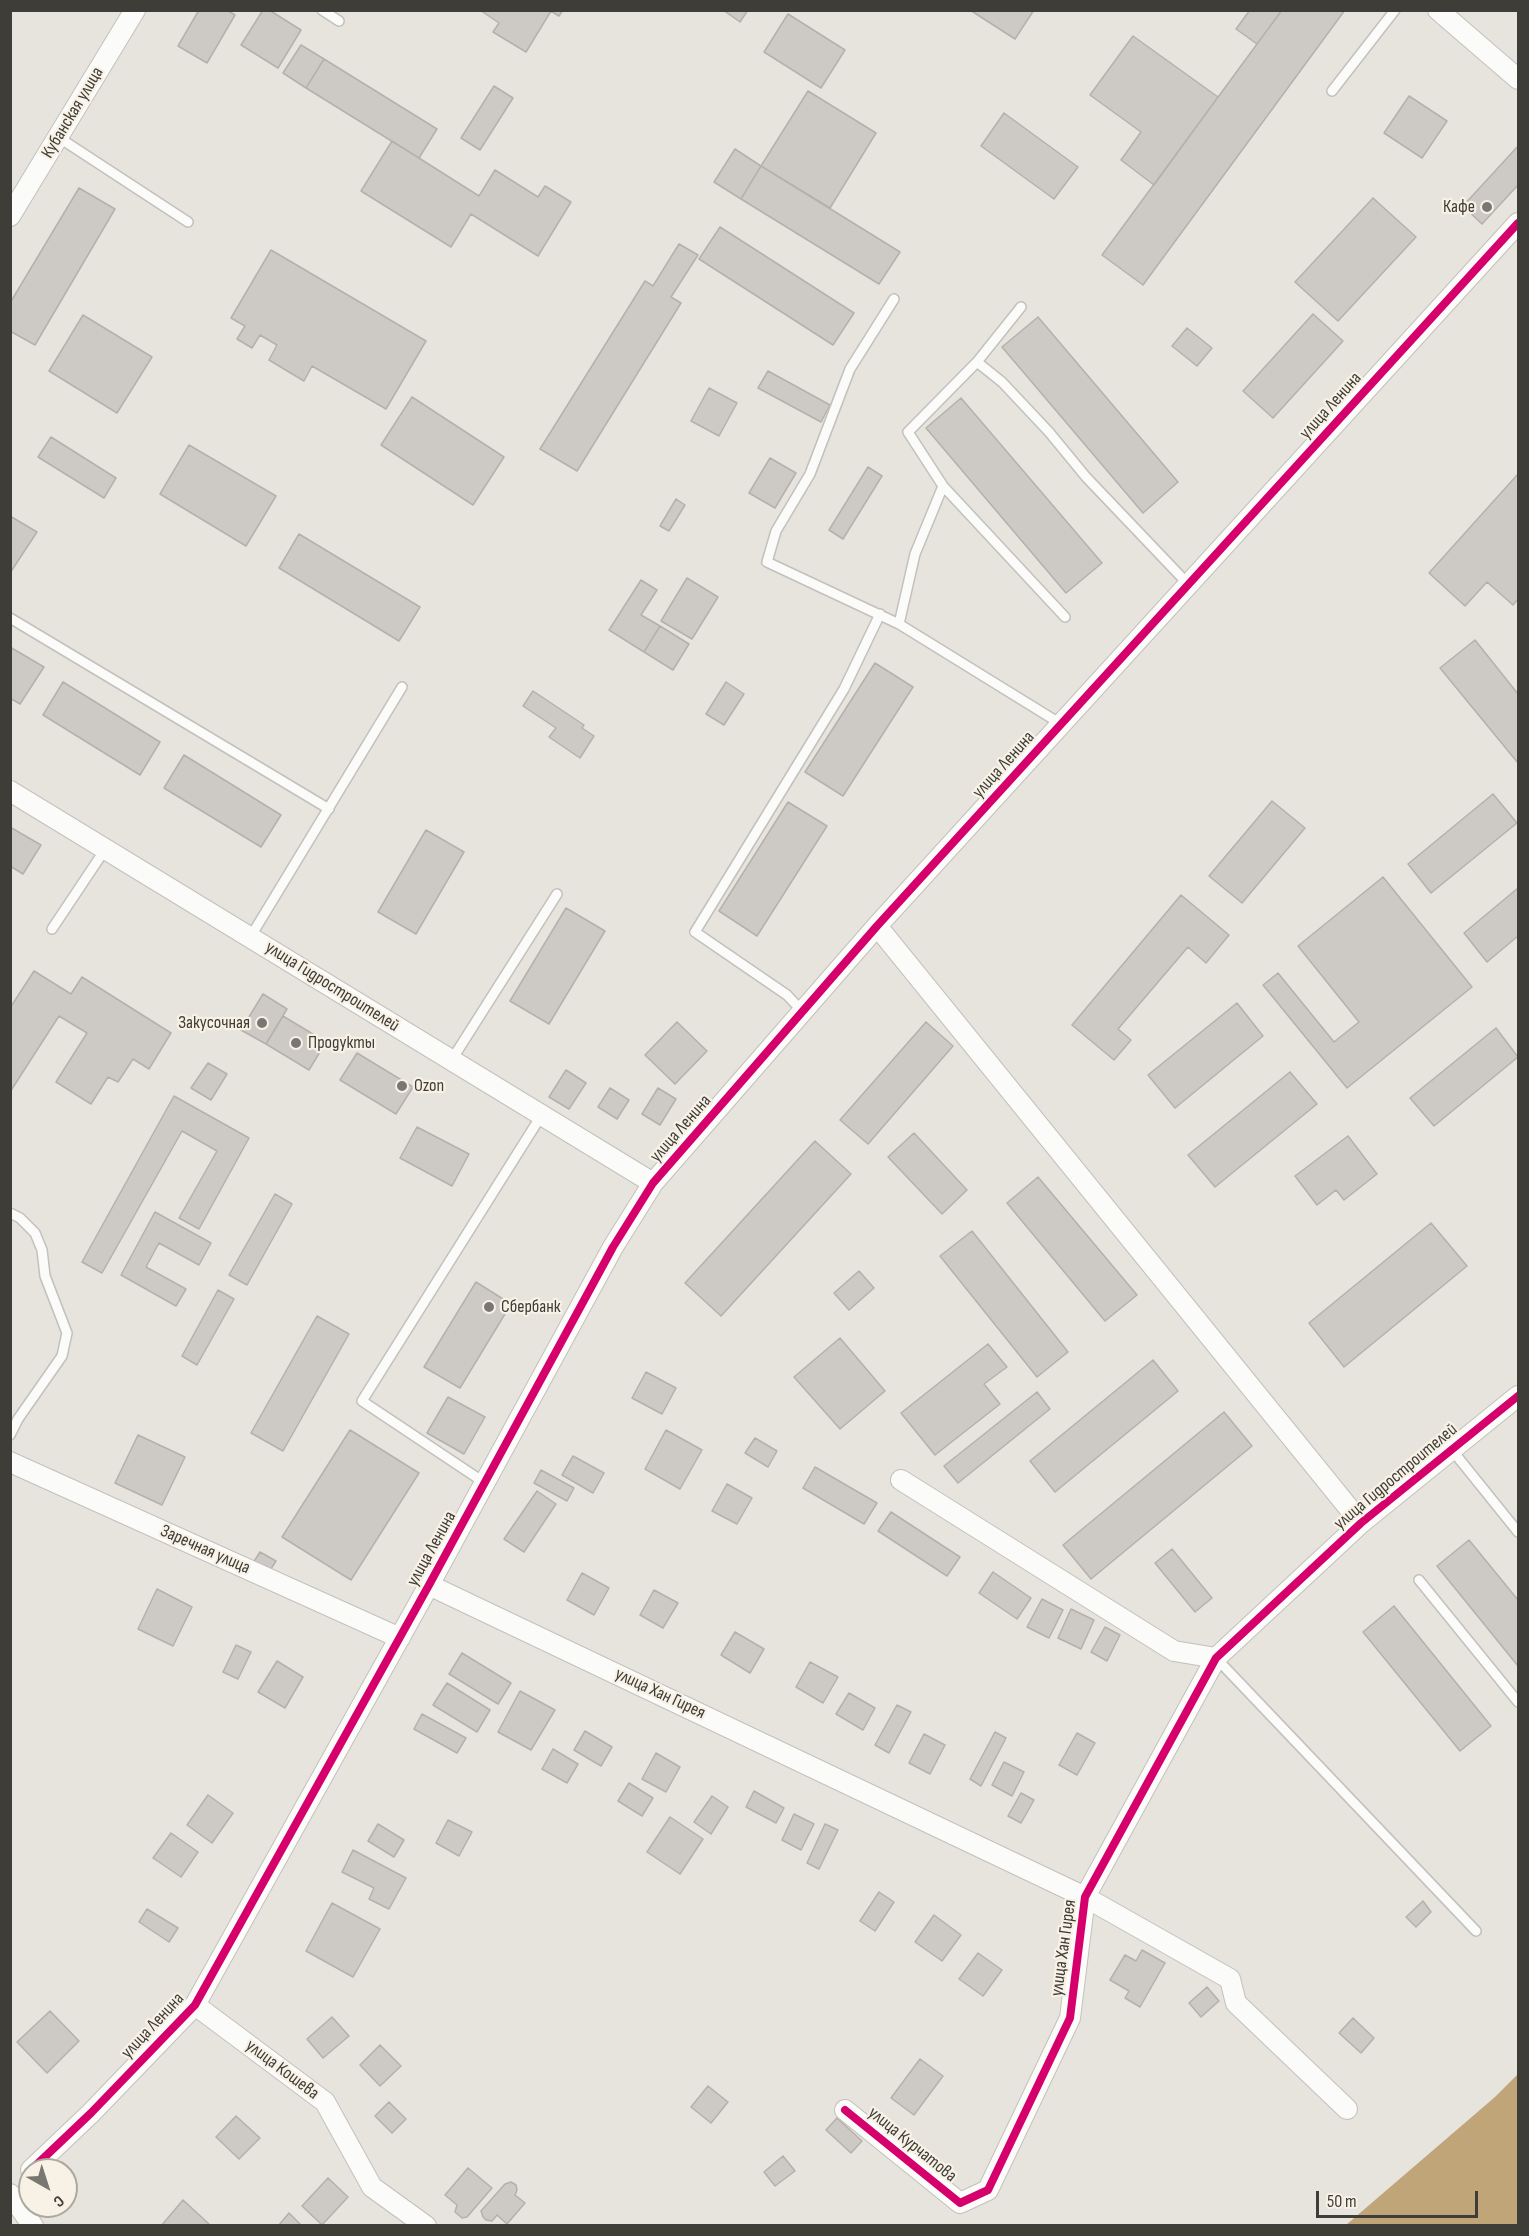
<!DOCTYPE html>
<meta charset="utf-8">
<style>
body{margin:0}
#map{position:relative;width:1529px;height:2236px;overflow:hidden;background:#e7e3dd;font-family:"Sofia Sans Condensed",sans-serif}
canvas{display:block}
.frame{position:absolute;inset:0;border:12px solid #3f3d38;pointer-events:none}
.north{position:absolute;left:18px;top:2158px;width:60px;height:60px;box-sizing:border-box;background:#f8f1e6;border:2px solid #aea9a0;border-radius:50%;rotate:141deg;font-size:16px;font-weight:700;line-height:24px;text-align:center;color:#3f3d38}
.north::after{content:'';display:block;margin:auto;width:21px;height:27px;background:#7a7772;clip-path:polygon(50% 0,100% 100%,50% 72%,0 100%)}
.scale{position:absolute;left:1316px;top:2191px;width:162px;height:27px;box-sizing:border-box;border:3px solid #3f3d38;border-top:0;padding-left:8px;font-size:18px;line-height:21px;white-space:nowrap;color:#3f3d38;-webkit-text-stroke:4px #f8f1e6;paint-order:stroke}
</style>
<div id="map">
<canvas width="1529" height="2236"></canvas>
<div class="frame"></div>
<div class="north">С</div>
<div class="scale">50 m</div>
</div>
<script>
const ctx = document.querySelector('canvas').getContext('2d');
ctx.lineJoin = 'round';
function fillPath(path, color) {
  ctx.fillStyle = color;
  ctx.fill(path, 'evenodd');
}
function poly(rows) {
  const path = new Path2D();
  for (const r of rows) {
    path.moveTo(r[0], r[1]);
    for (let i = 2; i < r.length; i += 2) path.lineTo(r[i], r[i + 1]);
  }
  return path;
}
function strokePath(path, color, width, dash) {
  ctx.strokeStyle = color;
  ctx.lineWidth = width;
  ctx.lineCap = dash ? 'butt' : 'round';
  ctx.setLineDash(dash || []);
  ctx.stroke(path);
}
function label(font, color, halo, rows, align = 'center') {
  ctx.font = font + ' "Sofia Sans Condensed",sans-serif';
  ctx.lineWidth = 4.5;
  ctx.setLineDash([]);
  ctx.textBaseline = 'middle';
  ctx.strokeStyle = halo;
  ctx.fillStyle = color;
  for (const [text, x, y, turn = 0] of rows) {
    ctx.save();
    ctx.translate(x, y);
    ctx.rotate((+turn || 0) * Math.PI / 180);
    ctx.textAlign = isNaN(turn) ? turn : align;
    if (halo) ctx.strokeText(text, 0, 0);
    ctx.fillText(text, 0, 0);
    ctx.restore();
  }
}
const water = poly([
 [1518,2074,1518,2225,1346,2225,1495,2097]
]);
const building = poly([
 [199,10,227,10,235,15,207,63,178,46,199,10],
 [263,10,269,10,301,30,278,68,241,45,263,10],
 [480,10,563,10,559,16,551,11,526,52,493,32,499,23,480,10],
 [723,10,748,10,740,22,723,10],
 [970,10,1034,10,1015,39,970,10],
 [1250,10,1282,10,1257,44,1236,29,1250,10],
 [1282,10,1345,10,1143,285,1102,255,1282,10],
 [788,14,845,50,821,88,764,52,788,14],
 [1133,36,1218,97,1154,185,1121,160,1141,132,1090,95,1133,36],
 [301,45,324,59,306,88,283,73,301,45],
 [324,59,437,129,419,158,306,88,324,59],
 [494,86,513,98,480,150,461,138,494,86],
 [808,91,876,133,830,208,761,166,808,91],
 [1409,96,1447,121,1422,158,1384,133,1409,96],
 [1004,113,1078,167,1054,199,981,146,1004,113],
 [392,141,479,196,495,170,538,197,545,186,571,202,538,256,471,214,451,247,361,191,392,141],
 [1518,146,1518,185,1482,224,1463,206,1518,146],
 [735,149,761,166,741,199,714,182,735,149],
 [761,166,900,252,879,284,741,199,761,166],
 [79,188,115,209,35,345,10,331,10,303,79,188],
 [1373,198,1416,237,1338,321,1295,282,1373,198],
 [720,227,854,313,833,345,699,259,720,227],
 [679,244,698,255,671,297,681,303,577,471,540,449,645,281,653,286,679,244],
 [271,250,426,341,386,409,312,366,304,381,269,360,277,345,260,335,252,348,237,339,245,326,231,318,271,250],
 [1313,314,1343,341,1273,418,1243,391,1313,314],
 [83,315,152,357,117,413,49,371,83,315],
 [1038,317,1178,482,1143,513,1002,347,1038,317],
 [1187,328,1212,348,1197,366,1172,346,1187,328],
 [768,371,830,405,821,422,758,388,768,371],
 [709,388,737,403,719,436,691,421,709,388],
 [412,397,504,457,473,505,381,445,412,397],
 [961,398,1102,563,1066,593,926,428,961,398],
 [51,437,116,478,104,498,38,457,51,437],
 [189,445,276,496,246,546,160,494,189,445],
 [770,458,796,473,775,508,749,493,770,458],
 [868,467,882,476,843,539,829,530,868,467],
 [1518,474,1518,599,1513,605,1487,582,1465,606,1429,573,1518,474],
 [676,499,685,505,669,531,660,526,676,499],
 [10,516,37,532,10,573,10,516],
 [299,534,420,607,399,641,279,568,299,534],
 [687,578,718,597,692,639,661,621,687,578],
 [641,580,657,590,641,615,660,626,644,652,609,630,641,580],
 [660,626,689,644,673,670,644,652,660,626],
 [1475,640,1518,694,1518,763,1440,668,1475,640],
 [10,647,44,667,20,704,10,698,10,647],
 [875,663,913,687,843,796,805,772,875,663],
 [63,682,160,742,140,775,43,715,63,682],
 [726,682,744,694,724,725,706,714,726,682],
 [533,691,584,725,582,728,594,736,580,758,549,737,556,728,523,706,533,691],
 [184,755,281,815,261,847,164,788,184,755],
 [1493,794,1517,823,1431,893,1408,864,1493,794],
 [1272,801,1305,828,1242,903,1209,876,1272,801],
 [788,802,827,826,757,936,719,911,788,802],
 [10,827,41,845,23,874,10,866,10,827],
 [426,830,464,852,416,934,378,912,426,830],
 [1383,877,1472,987,1347,1088,1263,985,1278,973,1334,1042,1359,1022,1298,946,1383,877],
 [1518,888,1518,936,1487,962,1464,933,1518,888],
 [1181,895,1229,935,1206,963,1188,947,1118,1029,1131,1040,1114,1060,1072,1025,1181,895],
 [566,908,605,931,549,1024,510,1001,566,908],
 [34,971,71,994,82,977,171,1033,149,1069,133,1059,118,1082,108,1077,91,1104,56,1082,87,1033,59,1016,10,1092,10,1008,34,971],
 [263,994,287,1009,266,1044,241,1030,263,994],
 [1237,1003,1263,1036,1175,1108,1148,1075,1237,1003],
 [283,1016,326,1042,309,1070,266,1044,283,1016],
 [677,1022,707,1051,675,1084,645,1055,677,1022],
 [926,1022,953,1046,868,1144,840,1120,926,1022],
 [1496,1028,1518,1057,1434,1126,1410,1098,1496,1028],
 [357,1053,413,1087,396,1114,340,1080,357,1053],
 [208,1063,227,1074,211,1100,191,1088,208,1063],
 [566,1070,586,1083,569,1109,549,1097,566,1070],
 [1290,1072,1317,1104,1215,1187,1188,1155,1290,1072],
 [610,1088,629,1100,617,1119,598,1107,610,1088],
 [658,1088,676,1099,660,1125,642,1114,658,1088],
 [174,1096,249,1138,199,1229,179,1218,217,1151,182,1131,102,1273,82,1262,174,1096],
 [417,1127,469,1154,452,1186,400,1158,417,1127],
 [914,1133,967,1190,942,1214,888,1157,914,1133],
 [1348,1136,1377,1174,1344,1200,1336,1190,1317,1205,1295,1176,1348,1136],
 [815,1141,851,1174,721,1316,685,1283,815,1141],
 [1038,1177,1137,1295,1105,1321,1007,1203,1038,1177],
 [275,1194,292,1204,247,1285,229,1275,275,1194],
 [155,1212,211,1243,199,1265,159,1243,146,1267,186,1289,176,1306,121,1275,155,1212],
 [1431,1223,1467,1266,1344,1367,1309,1323,1431,1223],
 [972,1231,1068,1352,1037,1377,940,1256,972,1231],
 [859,1271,874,1288,849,1310,834,1293,859,1271],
 [476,1282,511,1304,460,1388,424,1367,476,1282],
 [218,1290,234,1299,197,1365,182,1356,218,1290],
 [317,1316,349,1334,283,1451,251,1433,317,1316],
 [840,1338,885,1391,840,1429,794,1377,840,1338],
 [988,1344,1007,1367,984,1384,1000,1404,935,1455,901,1413,988,1344],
 [1153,1360,1178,1391,1055,1492,1030,1461,1153,1360],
 [646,1372,676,1388,662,1414,632,1398,646,1372],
 [1037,1392,1050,1409,958,1483,944,1466,1037,1392],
 [448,1397,485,1417,464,1454,427,1433,448,1397],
 [1224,1412,1252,1446,1091,1579,1063,1545,1224,1412],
 [350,1430,419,1473,351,1580,282,1537,350,1430],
 [666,1430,702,1450,680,1489,645,1469,666,1430],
 [138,1435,185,1457,162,1505,115,1483,138,1435],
 [755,1438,777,1451,768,1467,745,1453,755,1438],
 [573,1456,604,1473,593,1493,562,1475,573,1456],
 [815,1467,877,1503,864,1524,803,1488,815,1467],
 [541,1470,574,1488,567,1501,534,1483,541,1470],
 [727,1484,752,1498,737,1524,712,1511,727,1484],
 [537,1491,556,1504,524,1552,504,1539,537,1491],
 [891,1512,960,1557,947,1576,878,1531,891,1512],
 [1469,1540,1518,1600,1518,1666,1437,1566,1469,1540],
 [1172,1549,1212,1598,1195,1612,1155,1563,1172,1549],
 [260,1552,276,1561,269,1572,253,1563,260,1552],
 [993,1572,1031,1598,1017,1619,979,1593,993,1572],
 [582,1573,609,1588,594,1615,567,1600,582,1573],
 [157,1589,192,1607,173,1646,138,1629,157,1589],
 [654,1590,678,1603,663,1628,640,1615,654,1590],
 [1042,1599,1063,1610,1049,1638,1027,1627,1042,1599],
 [1394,1606,1491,1726,1460,1751,1363,1632,1394,1606],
 [1071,1609,1094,1620,1081,1649,1058,1638,1071,1609],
 [1105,1627,1120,1635,1107,1661,1091,1652,1105,1627],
 [735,1632,764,1649,750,1673,721,1655,735,1632],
 [236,1645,251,1652,238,1679,223,1672,236,1645],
 [462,1653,511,1683,498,1704,449,1674,462,1653],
 [277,1661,303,1677,285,1708,258,1692,277,1661],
 [810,1662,838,1677,823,1703,796,1687,810,1662],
 [447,1683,490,1710,477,1732,433,1705,447,1683],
 [520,1691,555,1710,531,1750,498,1732,520,1691],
 [849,1693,875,1708,863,1730,836,1714,849,1693],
 [897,1705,911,1712,889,1753,875,1745,897,1705],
 [422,1714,466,1738,457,1753,414,1729,422,1714],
 [585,1731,612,1747,601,1766,574,1750,585,1731],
 [995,1732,1006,1738,981,1786,970,1779,995,1732],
 [1077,1733,1095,1743,1077,1775,1059,1765,1077,1733],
 [924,1734,945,1745,930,1774,909,1763,924,1734],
 [553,1749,578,1764,567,1783,542,1769,553,1749],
 [656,1753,680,1767,666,1792,642,1779,656,1753],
 [1004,1762,1024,1772,1012,1796,992,1785,1004,1762],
 [629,1783,653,1798,642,1816,618,1801,629,1783],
 [754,1791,784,1808,776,1823,746,1807,754,1791],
 [1021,1793,1034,1800,1021,1823,1008,1816,1021,1793],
 [208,1795,233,1813,212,1843,187,1825,208,1795],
 [712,1796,728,1807,711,1834,694,1822,712,1796],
 [794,1814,814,1824,801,1850,782,1840,794,1814],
 [670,1817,703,1839,680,1874,647,1852,670,1817],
 [448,1820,472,1832,459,1856,436,1843,448,1820],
 [378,1824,404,1840,394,1857,368,1841,378,1824],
 [825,1824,838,1830,819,1869,807,1863,825,1824],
 [171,1833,198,1852,181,1877,153,1858,171,1833],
 [353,1850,406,1878,389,1909,369,1899,374,1888,342,1872,353,1850],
 [879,1892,894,1902,875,1931,860,1921,879,1892],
 [1423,1901,1431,1912,1416,1927,1406,1917,1423,1901],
 [332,1903,380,1929,353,1977,306,1951,332,1903],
 [147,1909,178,1928,169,1942,139,1922,147,1909],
 [934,1915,961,1935,942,1961,915,1942,934,1915],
 [1142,1950,1165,1963,1140,2007,1125,1998,1129,1991,1110,1980,1125,1955,1136,1961,1142,1950],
 [978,1953,1002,1970,983,1996,959,1979,978,1953],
 [1207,1987,1219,2001,1201,2017,1189,2003,1207,1987],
 [50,2011,79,2041,47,2073,17,2042,50,2011],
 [332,2017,349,2036,323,2058,307,2039,332,2017],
 [1353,2018,1374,2038,1361,2053,1339,2033,1353,2018],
 [380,2045,401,2066,380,2086,360,2065,380,2045],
 [920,2059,943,2076,914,2115,891,2098,920,2059],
 [708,2086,728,2102,711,2123,691,2107,708,2086],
 [389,2102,406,2119,392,2133,375,2116,389,2102],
 [236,2116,260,2138,239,2159,216,2137,236,2116],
 [837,2118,862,2141,851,2153,826,2130,837,2118],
 [783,2156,795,2171,775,2186,764,2172,783,2156],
 [468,2168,492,2188,467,2217,462,2218,455,2212,457,2205,445,2195,468,2168],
 [328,2178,348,2197,322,2225,302,2206,328,2178],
 [511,2182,516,2185,517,2190,515,2195,525,2203,507,2224,497,2215,492,2221,486,2220,483,2217,481,2211,505,2184,511,2182],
 [183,2200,209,2224,208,2226,161,2226,183,2200],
 [289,2213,302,2226,278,2226,289,2213]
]);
const service = poly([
 [322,10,339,21],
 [1332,91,1395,10],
 [58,137,188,222],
 [894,299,850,369,810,474,776,531,767,562,899,624,1061,724],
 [1021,307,977,362,908,432,943,486,1065,617],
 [977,362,1002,382,1049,432,1086,477,1188,584],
 [10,618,329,809],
 [899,624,915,554,943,486],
 [52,929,106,848],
 [251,936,402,687],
 [802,1011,787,995,695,932,844,689,880,614],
 [451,1061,557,894],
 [10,1213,20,1218,35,1233,42,1250,45,1276,67,1333,62,1356,18,1419,10,1435],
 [1452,1450,1518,1532],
 [485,1483,362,1401,541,1116],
 [1419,1580,1518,1702],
 [1216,1658,1476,1931]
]);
const minor = poly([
 [1438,10,1518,79],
 [10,216,135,10],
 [10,791,653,1183],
 [877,926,1361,1523],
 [10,1462,400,1638],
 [901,1480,1174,1651,1216,1658],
 [429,1585,1085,1897,1230,1979,1236,2003,1347,2109],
 [195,2005,325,2102,372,2187,426,2226],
 [845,2110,960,2203,988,2190,1070,2018,1085,1897,1216,1658,1361,1523,1518,1396],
 [31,2170,91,2113,195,2005,429,1585,613,1247,653,1183,877,926,1518,223],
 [10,2194,33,2226]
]);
const cycleway = poly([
 [845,2110,960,2203,988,2190,1070,2018,1085,1897,1216,1658,1361,1523,1518,1396],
 [31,2170,91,2113,195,2005,429,1585,613,1247,653,1183,877,926,1518,223]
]);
const markers = [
 [1487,207,6,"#7a7772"],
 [262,1023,6,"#7a7772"],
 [296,1043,6,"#7a7772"],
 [402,1086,6,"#7a7772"],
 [489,1307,6,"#7a7772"]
];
const streetNames = [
 ["Кубанская улица",73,113,-59],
 ["улица Ленина",1331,406,-48],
 ["улица Ленина",1004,765,-48],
 ["улица Гидростроителей",332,987,32],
 ["улица Ленина",681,1129,-49],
 ["улица Гидростроителей",1396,1477,-40],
 ["улица Ленина",432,1549,-61],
 ["Заречная улица",205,1550,24],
 ["улица Хан Гирея",660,1694,25],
 ["улица Хан Гирея",1064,1948,-82],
 ["улица Ленина",153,2026,-47],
 ["улица Кошева",282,2070,37],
 ["улица Курчатова",912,2145,39]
];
const poiNames = [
 ["Кафе",1475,207,"right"],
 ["Закусочная",250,1023,"right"],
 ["Продукты",308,1043],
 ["Ozon",414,1086],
 ["Сбербанк",501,1307]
];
fillPath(water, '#c0a578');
fillPath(building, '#cdcac6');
strokePath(building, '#b4b1ad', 1.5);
strokePath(service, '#c3c1bc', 12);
strokePath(minor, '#c3c1bc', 22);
strokePath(service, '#fbfbfa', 9);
strokePath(minor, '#fbfbfa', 20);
strokePath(cycleway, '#d6006c', 8);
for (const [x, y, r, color] of markers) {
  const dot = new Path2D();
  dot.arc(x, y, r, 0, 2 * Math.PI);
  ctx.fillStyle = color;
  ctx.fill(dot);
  strokePath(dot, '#f8f1e6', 2);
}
label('18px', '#3f3d38', '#f8f1e6', streetNames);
label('18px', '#3f3d38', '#f8f1e6', poiNames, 'left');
</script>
